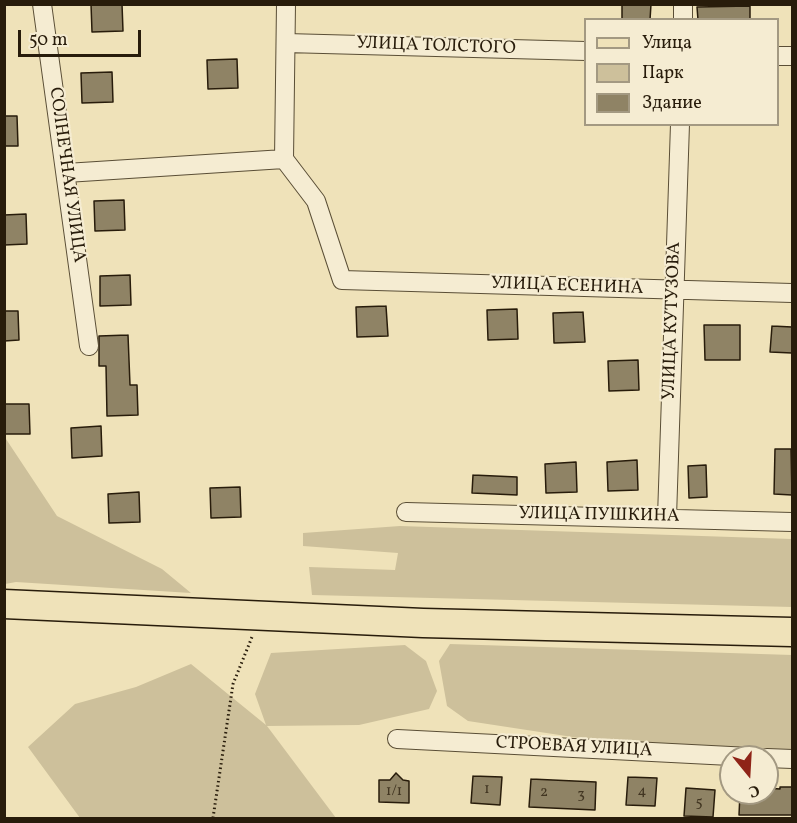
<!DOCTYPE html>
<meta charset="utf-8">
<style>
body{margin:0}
#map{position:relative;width:797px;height:823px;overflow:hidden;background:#efe2b9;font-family:Vollkorn,serif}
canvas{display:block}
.frame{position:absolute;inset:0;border:6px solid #281c0b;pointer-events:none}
.legend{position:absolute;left:584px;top:18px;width:195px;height:108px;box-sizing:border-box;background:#f5ecd2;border:2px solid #a39982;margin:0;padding:8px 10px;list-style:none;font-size:18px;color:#281c0b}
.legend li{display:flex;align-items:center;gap:12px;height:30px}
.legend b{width:30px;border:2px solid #a39982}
.north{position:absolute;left:719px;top:745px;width:60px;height:60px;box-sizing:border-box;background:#f5ecd2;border:2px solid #a39982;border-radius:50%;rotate:162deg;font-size:16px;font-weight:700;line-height:24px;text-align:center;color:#281c0b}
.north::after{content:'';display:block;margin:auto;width:21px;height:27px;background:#8f2418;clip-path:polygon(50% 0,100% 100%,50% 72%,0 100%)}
.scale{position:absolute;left:18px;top:30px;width:123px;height:27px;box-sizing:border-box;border:3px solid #281c0b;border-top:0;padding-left:8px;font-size:18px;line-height:21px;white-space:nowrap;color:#281c0b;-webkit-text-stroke:4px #f5ecd2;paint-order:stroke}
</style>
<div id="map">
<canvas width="797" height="823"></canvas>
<div class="frame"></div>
<ul class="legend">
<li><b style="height:8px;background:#efe2b9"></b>Улица</li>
<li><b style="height:16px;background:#cdc09b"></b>Парк</li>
<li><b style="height:16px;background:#8f8365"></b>Здание</li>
</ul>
<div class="north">С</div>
<div class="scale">50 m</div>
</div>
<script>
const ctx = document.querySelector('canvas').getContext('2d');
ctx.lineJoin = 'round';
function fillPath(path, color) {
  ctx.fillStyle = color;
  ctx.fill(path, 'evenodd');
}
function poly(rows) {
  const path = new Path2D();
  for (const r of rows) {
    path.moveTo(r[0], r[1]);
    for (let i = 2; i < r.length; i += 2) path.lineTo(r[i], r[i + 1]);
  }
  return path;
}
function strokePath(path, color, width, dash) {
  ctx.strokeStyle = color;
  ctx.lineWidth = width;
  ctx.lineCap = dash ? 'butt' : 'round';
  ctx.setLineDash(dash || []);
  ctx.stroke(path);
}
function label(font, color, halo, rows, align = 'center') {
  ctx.font = font + ' Vollkorn,serif';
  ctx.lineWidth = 4.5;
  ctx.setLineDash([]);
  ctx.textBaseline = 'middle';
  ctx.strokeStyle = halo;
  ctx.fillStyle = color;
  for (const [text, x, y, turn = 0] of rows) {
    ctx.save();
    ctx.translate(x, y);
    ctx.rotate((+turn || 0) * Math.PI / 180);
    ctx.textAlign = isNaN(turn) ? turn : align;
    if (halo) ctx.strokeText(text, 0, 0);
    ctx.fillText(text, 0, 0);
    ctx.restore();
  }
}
const green = poly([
 [4,436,57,516,162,569,191,593,16,582,5,584],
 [400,526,792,539,792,607,312,595,309,567,395,570,398,553,303,546,303,533],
 [450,644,792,655,792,755,638,747,468,721,447,706,439,661],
 [405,645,426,661,437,691,429,709,359,725,267,726,336,818,80,818,28,747,75,704,136,687,191,664,266,725,255,694,271,653]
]);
const building = poly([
 [91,4,122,4,123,31,92,32,91,4],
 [622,4,651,4,650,20,622,20,622,4],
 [750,6,750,20,698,20,697,7,750,6],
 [237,59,238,88,208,89,207,60,237,59],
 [112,72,113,102,82,103,81,73,112,72],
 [4,116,17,116,18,146,4,146,4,116],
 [124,200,125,230,95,231,94,201,124,200],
 [26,214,27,244,4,245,4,215,26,214],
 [130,275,131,305,100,306,100,276,130,275],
 [386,306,388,336,357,337,356,307,386,306],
 [517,309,518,339,488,340,487,310,517,309],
 [4,311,18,311,19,340,4,341,4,311],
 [583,312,585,342,554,343,553,313,583,312],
 [704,325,740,325,740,360,705,360,704,325],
 [772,326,792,327,792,353,770,352,772,326],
 [128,335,130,385,137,385,138,415,107,416,106,366,99,366,99,336,128,335],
 [638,360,639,390,609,391,608,361,638,360],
 [4,404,29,404,30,434,4,434,4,404],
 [101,426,102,456,72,458,71,428,101,426],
 [775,449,791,449,792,495,774,494,775,449],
 [637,460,638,490,608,491,607,462,637,460],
 [576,462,577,492,546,493,545,464,576,462],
 [706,465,707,497,689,498,688,466,706,465],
 [473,475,517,477,517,495,472,493,473,475],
 [240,487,241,517,211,518,210,488,240,487],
 [139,492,140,522,109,523,108,494,139,492],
 [396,773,403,780,409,781,409,803,379,802,379,780,390,780,396,773],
 [473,776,502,777,500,805,471,803,473,776],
 [628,777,657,778,655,806,626,805,628,777],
 [531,779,596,782,595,810,529,807,531,779],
 [780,787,792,787,792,815,739,815,740,793,767,793,767,788,780,789,780,787],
 [686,788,715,790,713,817,684,816,686,788]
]);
const path = poly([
 [213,818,233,684,252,637]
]);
const minor = poly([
 [42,4,89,346],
 [286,4,284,159,316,201,342,280,792,293],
 [683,20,683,4],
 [286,43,586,51],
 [778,56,792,56],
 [66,173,284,159],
 [406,512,792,522],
 [667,517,680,124],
 [397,739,750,757],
 [767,758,792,759]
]);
const primary = poly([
 [4,604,423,623,792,632]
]);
const numberNames = [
 ["1",487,790],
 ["1/1",394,792],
 ["4",642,792],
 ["2",544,793],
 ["3",581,795],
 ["5",699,803]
];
const streetNames = [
 ["УЛИЦА ТОЛСТОГО",436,47,2],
 ["СОЛНЕЧНАЯ УЛИЦА",66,175,82],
 ["УЛИЦА ЕСЕНИНА",567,287,2],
 ["УЛИЦА КУТУЗОВА",673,321,-88],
 ["УЛИЦА ПУШКИНА",599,516,1],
 ["СТРОЕВАЯ УЛИЦА",574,748,3]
];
fillPath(green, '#cdc09b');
fillPath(building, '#8f8365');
strokePath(building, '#281c0b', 1.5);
strokePath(minor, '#5a4e36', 20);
strokePath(primary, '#281c0b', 31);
strokePath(path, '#281c0b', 3, [1.5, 3]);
strokePath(minor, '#f5ecd2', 18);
strokePath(primary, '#efe2b9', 28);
label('15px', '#423622', null, numberNames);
label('18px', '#281c0b', '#f5ecd2', streetNames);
</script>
